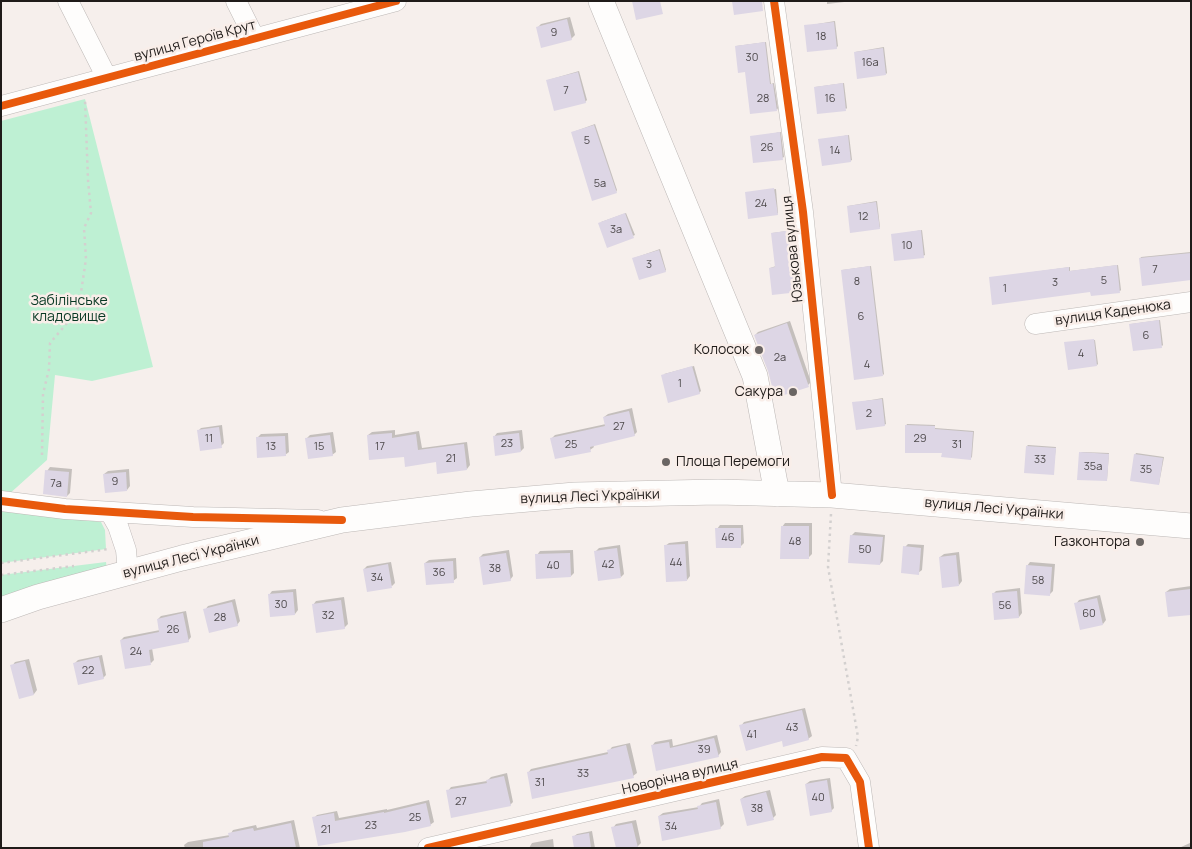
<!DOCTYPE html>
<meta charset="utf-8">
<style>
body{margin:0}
#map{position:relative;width:1192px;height:849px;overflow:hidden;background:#f6efec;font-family:Manrope,sans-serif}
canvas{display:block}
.frame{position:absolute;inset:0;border:2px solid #1f1b19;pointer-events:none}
</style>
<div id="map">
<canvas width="1192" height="849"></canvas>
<div class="frame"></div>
</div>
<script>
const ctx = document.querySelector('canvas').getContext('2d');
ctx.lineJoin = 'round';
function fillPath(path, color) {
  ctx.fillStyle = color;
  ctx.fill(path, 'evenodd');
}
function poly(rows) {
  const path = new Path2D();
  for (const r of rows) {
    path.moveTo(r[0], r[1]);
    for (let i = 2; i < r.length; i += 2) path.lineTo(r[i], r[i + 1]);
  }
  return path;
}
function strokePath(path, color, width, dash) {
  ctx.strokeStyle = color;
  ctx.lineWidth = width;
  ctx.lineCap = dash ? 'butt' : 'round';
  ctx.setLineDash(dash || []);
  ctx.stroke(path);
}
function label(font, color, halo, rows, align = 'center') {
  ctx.font = font + ' Manrope,sans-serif';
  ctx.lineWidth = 5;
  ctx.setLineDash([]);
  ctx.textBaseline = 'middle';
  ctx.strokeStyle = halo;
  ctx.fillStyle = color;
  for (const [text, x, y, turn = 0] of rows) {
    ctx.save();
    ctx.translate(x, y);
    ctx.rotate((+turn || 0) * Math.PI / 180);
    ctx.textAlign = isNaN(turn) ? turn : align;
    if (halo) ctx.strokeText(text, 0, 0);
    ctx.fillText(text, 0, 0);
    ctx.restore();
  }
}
const green = poly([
 [85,99,153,367,92,381,55,375,47,460,7,496,1,493,1,121],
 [1,509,101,522,105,530,106,549,1,563],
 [106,562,107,569,1,603,1,575]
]);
const shadow = poly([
 [827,1,853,1,827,4],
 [570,17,575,35,571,39,538,27,541,24],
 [835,21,838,46,836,48,805,26],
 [766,42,771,84,774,83,778,108,777,110,746,71,736,46],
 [884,47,887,73,886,74,855,52],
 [579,71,587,100,585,102,548,80],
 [844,83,847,108,846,109,815,87],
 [595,124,617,190,616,192,573,132],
 [781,132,784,157,782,158,751,137],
 [849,135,852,160,850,161,819,140],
 [776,189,778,213,777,214,746,193],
 [877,201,880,227,879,228,848,206],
 [626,213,635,235,608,246,601,222],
 [794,230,800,289,799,290,770,268,776,266,772,233],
 [922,230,925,255,923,256,892,235],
 [660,249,666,270,665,271,634,258],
 [1191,252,1191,279,1140,259,1141,257],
 [1118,265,1121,290,1120,291,1091,291,990,278,1070,267,1070,271],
 [871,266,884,374,883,375,842,270],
 [1160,320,1163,345,1162,346,1131,324],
 [790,321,811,382,808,385,769,370,755,335,758,332],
 [1095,340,1098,364,1097,365,1066,343],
 [694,366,701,391,699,393,664,374],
 [883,398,886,424,884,425,853,403],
 [632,408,637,432,634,435,593,445,594,447,590,450,552,438,555,435,606,424,604,417,608,414],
 [907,424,935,425,935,428,974,431,972,457,970,459,943,452,906,426],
 [222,425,224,443,221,446,198,431,201,428],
 [395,430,395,435,419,431,422,448,467,442,470,465,467,469,437,460,405,456,368,435,372,432],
 [522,430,524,448,521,451,494,437,497,433],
 [333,432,336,452,332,455,306,439,310,435],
 [288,433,289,452,285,455,257,438,261,434],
 [1028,445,1056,447,1053,474,1027,446],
 [1082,452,1109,453,1107,480,1080,453],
 [1136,453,1164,457,1159,484,1135,455],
 [50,467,72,469,70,493,67,496,47,471],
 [129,469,130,486,127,490,104,474,108,471],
 [785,523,812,523,812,554,809,557,782,527],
 [720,525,743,525,744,543,740,547,717,529],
 [855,532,885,535,883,561,880,564,851,536],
 [688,541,690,576,687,580,665,546,669,543],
 [908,544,924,545,922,570,918,573,905,547],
 [620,545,624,574,621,577,595,552,599,548],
 [509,550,513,576,510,580,480,557,483,554],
 [573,550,574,573,571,576,537,555,540,551],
 [959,552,962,581,959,585,940,557,944,554],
 [456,558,457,578,453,581,425,563,429,560],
 [391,562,395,583,392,586,364,569,367,566],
 [1030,562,1055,564,1053,591,1050,594,1027,566],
 [1191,586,1191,614,1166,592,1170,589],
 [1020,588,1022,613,1019,617,993,594,996,591],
 [296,589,298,610,295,614,269,595,272,591],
 [1100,595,1106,620,1103,624,1076,604,1079,600],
 [344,597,348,624,344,628,313,605,316,601],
 [235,599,240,621,237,625,205,610,208,606],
 [186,611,191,637,188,641,152,648,154,660,151,663,121,640,124,637,160,630,158,619,161,616],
 [102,655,106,675,103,678,74,664,78,660],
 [29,659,37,690,34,694,20,697,12,666,15,662],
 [805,708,812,736,808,739,783,739,741,726,744,722],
 [717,735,721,752,718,756,652,746,655,742,672,739,673,746],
 [630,743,637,773,633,776,528,773,531,769,608,752,612,747],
 [507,773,513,802,510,805,448,791,451,787,487,781,491,777],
 [830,778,834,808,831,811,806,784,810,781],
 [770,790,776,815,773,818,741,799,745,796],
 [719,799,724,824,720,828,659,816,663,813,699,807,702,803],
 [429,800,434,822,430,825,319,845,314,818,317,815,337,811,339,818,387,809,387,810],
 [294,820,300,848,185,848,184,845,188,842,230,835,233,830,256,825,257,828],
 [636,820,641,843,637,847,613,828,616,824],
 [592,831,595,848,575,848,573,837,577,834],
 [553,839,554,848,529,848,532,843],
 [1190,843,1191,848,1179,848]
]);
const building = poly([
 [632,1,660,1,663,14,636,20],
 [732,1,762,1,763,11,734,15],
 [567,19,572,40,541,48,536,27],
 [834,22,837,49,807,52,804,25],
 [765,42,770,84,773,84,777,111,750,114,745,72,738,73,735,46],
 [883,48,886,75,857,79,854,52],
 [578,72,586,103,554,111,546,80],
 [843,83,846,111,817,114,814,87],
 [594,125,617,193,592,201,571,132],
 [780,132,783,160,753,163,750,136],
 [848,135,851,162,822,166,818,139],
 [774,188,778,215,748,219,745,192],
 [876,202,880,229,850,233,847,206],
 [625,213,634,238,607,248,598,223],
 [793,230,799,292,772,295,769,268,775,267,771,233],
 [921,230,924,258,894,261,891,234],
 [659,250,666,272,639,280,632,258],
 [1191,253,1191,280,1142,286,1139,258],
 [1117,265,1120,293,1091,296,1090,292,992,305,989,277,1069,267,1069,271],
 [870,266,883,376,854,380,841,270],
 [1159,320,1162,348,1133,351,1129,324],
 [787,323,809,387,775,398,768,371,754,335],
 [1094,339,1097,366,1068,370,1064,342],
 [692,366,700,394,668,403,661,375],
 [882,399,885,426,856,430,852,402],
 [629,411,635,436,590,447,591,452,555,459,550,438,605,426,603,417],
 [905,425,935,426,935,429,973,432,971,460,941,457,942,453,905,453],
 [219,427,222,448,200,451,197,430],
 [392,433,392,438,416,434,418,450,464,444,467,470,437,474,436,462,405,467,404,457,369,460,367,435],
 [519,433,521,452,495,456,493,436],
 [330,435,333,456,308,459,305,438],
 [285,436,286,456,257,458,256,437],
 [1026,446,1056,448,1054,475,1024,473],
 [1079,452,1109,454,1107,481,1077,480],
 [1134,454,1163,458,1159,485,1130,481],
 [45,470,69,472,67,497,43,494],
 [126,472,127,491,105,493,103,474],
 [781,526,809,526,809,559,780,559],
 [715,528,741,528,741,548,716,548],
 [850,535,883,537,880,565,848,563],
 [685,544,687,581,666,582,664,545],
 [903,546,921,548,919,575,901,573],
 [617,548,621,578,598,581,594,551],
 [506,553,511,581,483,585,479,557],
 [570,553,571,577,536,579,535,554],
 [956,555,959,586,942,588,939,557],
 [453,561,454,583,426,585,424,563],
 [388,564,392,588,367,592,363,569],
 [1026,565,1052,567,1050,596,1024,594],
 [1191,589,1191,615,1168,617,1165,592],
 [1017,591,1019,618,994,620,992,593],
 [293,592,295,615,270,617,268,594],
 [1097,598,1103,625,1080,630,1074,603],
 [341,600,345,629,316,633,312,604],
 [232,602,238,626,209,633,203,609],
 [183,613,189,642,149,650,151,665,125,669,120,640,159,632,157,619],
 [99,657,104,679,78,685,73,663],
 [25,661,34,695,19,699,10,665],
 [802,710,809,740,783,747,782,741,746,751,739,725],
 [714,738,719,757,656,771,651,745,669,742,670,748],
 [626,745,634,778,532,799,527,772,608,754,607,750],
 [504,776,511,806,451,818,446,790,487,783,486,780],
 [827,780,832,812,810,816,805,784],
 [766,792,774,820,747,826,740,799],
 [716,802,721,829,662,841,658,816,698,809,697,806],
 [426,803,431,826,405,832,318,846,312,817,334,813,335,821,384,812,384,813],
 [291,823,296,848,203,848,203,842,229,837,228,833,253,828,254,831],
 [632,823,638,848,616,848,611,827],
 [589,833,591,848,574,848,572,836]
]);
const path = poly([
 [42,455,43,394,49,369,50,343,74,315,79,306,86,259,84,228,91,213,88,180,85,100],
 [831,514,828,567,858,737,856,746],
 [1,563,109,549],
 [1,575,74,566]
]);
const minor = poly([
 [68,1,107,78],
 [236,1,255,39],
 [774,1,803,212,832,495],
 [1,106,396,1],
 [1035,324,1191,302],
 [1,501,65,509,193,517,318,520],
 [110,512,118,526,126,550,128,573],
 [428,848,822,757,846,758,860,782,869,848]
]);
const major = poly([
 [601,1,755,376,777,494],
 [1,610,38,597,182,558,342,520,471,504,575,495,718,492,832,495,1191,526]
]);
const cycleway = poly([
 [774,1,803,212,832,495],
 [1,106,396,1],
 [1,501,65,509,193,517,342,520],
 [428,848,822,757,846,758,860,782,869,848]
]);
const markers = [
 [759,350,5,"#6a6563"],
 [793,392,5,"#6a6563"],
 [666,462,5,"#6a6563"],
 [1140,542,5,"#6a6563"]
];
const numberNames = [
 ["9",554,33],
 ["18",821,37],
 ["30",752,58],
 ["16а",870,63],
 ["7",566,91],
 ["28",763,99],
 ["16",830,99],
 ["5",587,141],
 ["26",767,148],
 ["14",835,151],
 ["5а",600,184],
 ["24",761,204],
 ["12",863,217],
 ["3а",616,230],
 ["10",907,246],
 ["3",649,265],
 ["7",1155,270],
 ["5",1104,281],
 ["8",857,282],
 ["3",1055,283],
 ["1",1005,289],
 ["6",861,317],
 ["6",1146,336],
 ["4",1081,354],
 ["2а",780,358],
 ["4",867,365],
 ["1",680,384],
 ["2",869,414],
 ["27",619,427],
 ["11",209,439],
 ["29",920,439],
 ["23",507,444],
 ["25",571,445],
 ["31",957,445],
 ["13",271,447],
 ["15",319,447],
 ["17",380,447],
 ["21",451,459],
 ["33",1040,460],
 ["35а",1093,467],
 ["35",1146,470],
 ["9",115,482],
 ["7а",56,484],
 ["46",728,538],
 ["48",795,542],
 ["50",865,550],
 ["44",676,563],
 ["42",608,565],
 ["40",553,566],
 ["38",495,569],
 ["36",439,573],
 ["34",377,578],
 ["58",1038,581],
 ["30",281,605],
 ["56",1005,606],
 ["60",1089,614],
 ["32",328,616],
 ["28",220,618],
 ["26",173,630],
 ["24",136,652],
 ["22",88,671],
 ["43",792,728],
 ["41",752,735],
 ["39",704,750],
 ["33",583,774],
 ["31",540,783],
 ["40",818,798],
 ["27",461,802],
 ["38",757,809],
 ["25",415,818],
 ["23",371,826],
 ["34",671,827],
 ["21",326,830]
];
const streetNames = [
 ["вулиця Героїв Крут",195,41,-15],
 ["Юзькова вулиця",793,249,-96],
 ["вулиця Каденюка",1113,313,-8],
 ["вулиця Лесі Українки",590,497,-2],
 ["вулиця Лесі Українки",994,509,5],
 ["вулиця Лесі Українки",191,557,-14],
 ["Новорічна вулиця",680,777,-13]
];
const parkNames = [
 ["Забілінське",69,301],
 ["кладовище",69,317]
];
const poiNames = [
 ["Колосок",749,350],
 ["Сакура",783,392],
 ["Площа Перемоги",676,462,"left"],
 ["Газконтора",1130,542]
];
fillPath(green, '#bef0d3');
fillPath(shadow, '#0003');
fillPath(building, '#ddd6e5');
strokePath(minor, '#bdb8b6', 21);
strokePath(major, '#bdb8b6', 26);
strokePath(path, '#d3d0cf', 2.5, [2.5, 4]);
strokePath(minor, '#fefdfc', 20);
strokePath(major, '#fefdfc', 25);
strokePath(cycleway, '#e8590c', 8);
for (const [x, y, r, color] of markers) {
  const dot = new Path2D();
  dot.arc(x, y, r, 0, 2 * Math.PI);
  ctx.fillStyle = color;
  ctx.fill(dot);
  strokePath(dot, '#f9eee9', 2);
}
label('11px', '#4e4a4c', null, numberNames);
label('14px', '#1f1b19', '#f9eee9', streetNames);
label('14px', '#073823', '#f9eee9', parkNames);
label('14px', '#1f1b19', '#f9eee9', poiNames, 'right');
</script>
